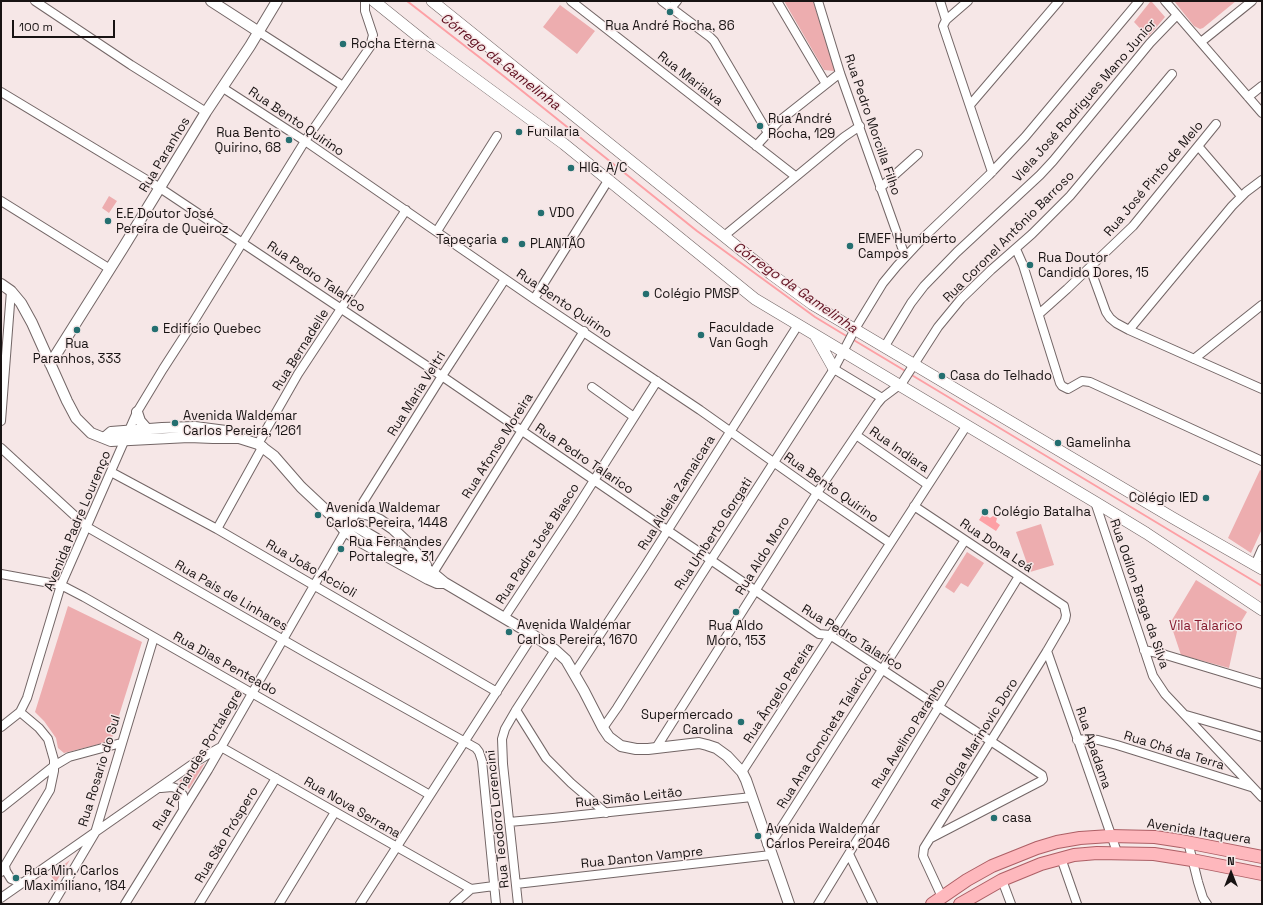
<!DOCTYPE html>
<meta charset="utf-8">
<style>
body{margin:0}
#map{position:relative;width:1263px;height:905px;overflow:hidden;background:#f6e7e7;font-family:"Space Grotesk",sans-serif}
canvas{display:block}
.frame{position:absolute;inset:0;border:2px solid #181313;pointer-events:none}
.north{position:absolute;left:1211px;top:853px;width:40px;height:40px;-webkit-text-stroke:3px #f6e7e7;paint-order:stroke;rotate:0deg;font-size:11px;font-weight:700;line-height:16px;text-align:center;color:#181313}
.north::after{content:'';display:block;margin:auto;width:14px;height:18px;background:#181313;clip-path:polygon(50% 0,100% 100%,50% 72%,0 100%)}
.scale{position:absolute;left:12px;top:20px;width:103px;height:18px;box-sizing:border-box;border:2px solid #181313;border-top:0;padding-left:5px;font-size:12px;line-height:14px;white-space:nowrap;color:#181313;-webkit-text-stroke:3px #f6e7e7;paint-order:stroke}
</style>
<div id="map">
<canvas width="1263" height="905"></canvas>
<div class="frame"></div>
<div class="north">N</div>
<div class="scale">100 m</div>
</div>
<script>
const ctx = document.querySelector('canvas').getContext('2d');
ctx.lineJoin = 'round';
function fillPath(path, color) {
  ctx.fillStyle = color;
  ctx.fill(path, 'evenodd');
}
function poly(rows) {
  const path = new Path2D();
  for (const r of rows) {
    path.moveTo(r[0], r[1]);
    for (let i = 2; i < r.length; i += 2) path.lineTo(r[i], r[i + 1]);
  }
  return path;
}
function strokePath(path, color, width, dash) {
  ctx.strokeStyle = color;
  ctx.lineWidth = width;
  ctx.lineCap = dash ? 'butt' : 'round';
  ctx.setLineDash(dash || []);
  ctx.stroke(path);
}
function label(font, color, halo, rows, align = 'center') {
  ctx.font = font + ' "Space Grotesk",sans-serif';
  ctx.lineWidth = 3;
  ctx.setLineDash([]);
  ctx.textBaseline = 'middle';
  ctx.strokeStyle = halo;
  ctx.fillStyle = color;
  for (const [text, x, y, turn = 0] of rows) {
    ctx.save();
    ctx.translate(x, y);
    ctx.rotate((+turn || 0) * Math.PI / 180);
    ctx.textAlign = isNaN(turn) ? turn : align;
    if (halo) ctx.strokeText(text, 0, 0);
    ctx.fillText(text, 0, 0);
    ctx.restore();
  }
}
const green = poly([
 [784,1,813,1,834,67,834,71,824,70],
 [1174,1,1236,1,1203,28,1200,29,1194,26],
 [1150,2,1152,2,1165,17,1148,37,1134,22],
 [560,5,595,31,577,54,543,27],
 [109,196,117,201,109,213,102,208],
 [1260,470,1262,471,1262,529,1251,553,1228,538],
 [1041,524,1054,565,1030,572,1016,532],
 [967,552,984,563,968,587,961,583,954,593,945,587],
 [1196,580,1247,612,1238,627,1229,668,1181,655,1172,628,1172,620],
 [68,606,142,642,111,741,64,753,58,748,56,738,44,721,35,712],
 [205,763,189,789,185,784,179,781],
 [70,860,56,882,50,875]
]);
const water = poly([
 [983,514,990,518,993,516,997,518,996,522,1000,525,996,531,979,520]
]);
const stream = poly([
 [407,1,501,74,697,231,815,317,848,337],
 [852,339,907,372],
 [910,374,1262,586]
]);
const minor = poly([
 [35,1,131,65,206,112],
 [571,1,795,176],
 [662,1,710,37,714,41,768,133],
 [777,1,826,84],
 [818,1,840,73,905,256],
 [940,1,946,20],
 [968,1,946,20,943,26,992,172],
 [1165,1,1262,113],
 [671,8,677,1],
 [259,32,343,86],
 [1201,42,1252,1],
 [223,88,305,141,534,299,700,410,817,493,890,543],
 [1,92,160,188,433,370,819,634,830,635,1042,775,1043,779,1041,781,931,838],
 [1248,97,1262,86],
 [970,105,1059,1],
 [756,146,778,122,840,73],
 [1198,146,1241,196],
 [880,188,918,154],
 [1,201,110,269],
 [437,231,497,136],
 [724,236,844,137,860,126],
 [1016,249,1023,265,1060,383,1062,386,1068,389,1082,381,1090,382,1262,461],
 [1090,268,1106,312,1110,318,1116,323,1129,330,1262,389],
 [534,299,609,179],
 [1039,314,1067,289,1133,226,1216,124],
 [1129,330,1232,206,1246,192,1262,180],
 [885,346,911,303,924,286,957,252,1040,175,1053,161,1150,43,1177,15],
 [1194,359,1262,305],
 [834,369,882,398],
 [592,387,634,417],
 [1,421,11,291],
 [856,435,928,485],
 [258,444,298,374,406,210],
 [1,448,87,527,308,654,476,748,479,752,482,761,496,904],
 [111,472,217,529,497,692],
 [1095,502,1153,676,1165,694,1262,797],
 [914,506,1064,606,1066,615,1065,620,1047,651,924,848,923,856,942,897],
 [217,529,263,446],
 [1255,565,1262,549],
 [433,573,584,331],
 [1,574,61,585,84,597,430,795],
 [504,618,572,515,657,381],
 [1144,650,1166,655,1262,684],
 [1047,651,1117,852],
 [574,674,645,566,798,325],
 [516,710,546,758,571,783,606,813],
 [1186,715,1262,737],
 [1,727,20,712,27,698,61,585,137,412,163,369,194,321,305,141,370,47,373,35,365,11,365,1],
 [603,728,617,708,700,577,834,369,855,329,883,283,897,266,924,237,989,175,1025,137,1139,1],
 [1077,740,1087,739,1098,740,1117,745,1251,787],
 [221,747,471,889],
 [656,748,817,493,877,404,882,398,902,383,938,327,961,299,991,270,1032,234,1070,196,1172,74],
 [742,772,967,425],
 [161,788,172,787,178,789,183,795,183,808],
 [1,808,54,766,69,757,121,743],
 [509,822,553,818,752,797],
 [1188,842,1198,882,1203,898,1207,904],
 [767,844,776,836,965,540],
 [849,854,873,904],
 [1061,858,1077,904],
 [5,866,6,871,11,879,22,883],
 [1,872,50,790,54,771,54,760,48,739,39,728,20,712],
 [1002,880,1011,904],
 [516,884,771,855],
 [1,898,197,761,219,748],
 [53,904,95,833,154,637],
 [125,904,208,770,350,523,442,376,505,279],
 [199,904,276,778],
 [279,904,335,812],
 [360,904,533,635],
 [454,904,471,889,494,886],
 [518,904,503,764,502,739,505,729,516,710,555,650],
 [818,904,1019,576]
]);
const tertiary = poly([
 [211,1,259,32],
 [1,284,11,291,21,303,32,323,67,401,76,418,91,433,111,441,189,437,213,438,239,438],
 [50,364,123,248,206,112,250,46,277,1],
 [137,412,140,421,147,429],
 [104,438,111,432,162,428,195,427,226,431,239,438,258,444,274,456,301,487,333,517,345,531,361,542,428,579,437,583,445,583],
 [333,517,350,523,402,554,433,573,445,583,533,635,555,650,566,660,584,691,603,728,609,737,621,746,636,749,648,749,699,743,707,745,716,748,727,756,742,772,746,780,789,904],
 [333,517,357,512,369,515,380,520,393,529,407,542,426,565]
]);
const secondary = poly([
 [374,1,425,42,564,144,755,299,1095,502,1146,533,1262,610],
 [432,1,771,274,812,304,1173,518,1262,569],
 [816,337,834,369]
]);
const primary = poly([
 [932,904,967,880,992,866,1037,848,1057,842,1080,838,1110,836,1155,837,1181,841,1262,857],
 [960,904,1002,880,1041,864,1074,855,1097,853,1154,854,1192,860,1262,874]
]);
const markers = [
 [670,12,4,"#246f70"],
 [343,44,4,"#246f70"],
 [760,126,4,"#246f70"],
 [519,132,4,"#246f70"],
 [289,140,4,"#246f70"],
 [571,168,4,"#246f70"],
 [541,213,4,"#246f70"],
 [108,221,4,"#246f70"],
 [505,240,4,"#246f70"],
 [522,244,4,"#246f70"],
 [850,246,4,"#246f70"],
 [1030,265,4,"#246f70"],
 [646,294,4,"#246f70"],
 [155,329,4,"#246f70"],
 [77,330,4,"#246f70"],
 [701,335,4,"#246f70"],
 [942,376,4,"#246f70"],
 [175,423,4,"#246f70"],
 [1058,443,4,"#246f70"],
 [1206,498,4,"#246f70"],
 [985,512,4,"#246f70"],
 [318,515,4,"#246f70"],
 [341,549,4,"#246f70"],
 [736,612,4,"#246f70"],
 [509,632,4,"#246f70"],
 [741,722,4,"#246f70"],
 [994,818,4,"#246f70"],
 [758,836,4,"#246f70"],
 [16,878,4,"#246f70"]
];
const poiNames = [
 ["Rua André Rocha, 86",670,26,"center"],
 ["Rocha Eterna",351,44],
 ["Rua André",768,119],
 ["Rocha, 129",768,134],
 ["Funilaria",527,132],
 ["Rua Bento",281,133,"right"],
 ["Quirino, 68",281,148,"right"],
 ["HIG. A/C",579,168],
 ["VDO",549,213],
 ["E.E Doutor José",116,214],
 ["Pereira de Queiroz",116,229],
 ["EMEF Humberto",858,239],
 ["Campos",858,254],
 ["Tapeçaria",497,240,"right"],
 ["PLANTÃO",530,244],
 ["Rua Doutor",1038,258],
 ["Candido Dores, 15",1038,273],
 ["Colégio PMSP",654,294],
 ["Faculdade",709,328],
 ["Van Gogh",709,343],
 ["Edifício Quebec",163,329],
 ["Rua",77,344,"center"],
 ["Paranhos, 333",77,359,"center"],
 ["Casa do Telhado",950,376],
 ["Avenida Waldemar",183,416],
 ["Carlos Pereira, 1261",183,431],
 ["Gamelinha",1066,443],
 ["Colégio IED",1198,498,"right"],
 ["Avenida Waldemar",326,508],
 ["Carlos Pereira, 1448",326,523],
 ["Colégio Batalha",993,512],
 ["Rua Fernandes",349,542],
 ["Portalegre, 31",349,557],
 ["Avenida Waldemar",517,625],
 ["Carlos Pereira, 1670",517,640],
 ["Rua Aldo",736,626,"center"],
 ["Moro, 153",736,641,"center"],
 ["Supermercado",733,715,"right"],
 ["Carolina",733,730,"right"],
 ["casa",1002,818],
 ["Avenida Waldemar",766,829],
 ["Carlos Pereira, 2046",766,844],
 ["Rua Min. Carlos",24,871],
 ["Maximiliano, 184",24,886]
];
const streetNames = [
 ["Rua Marialva",690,79,38],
 ["Viela José Rodrigues Mano Junior",1085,101,-49],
 ["Rua Bento Quirino",296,122,34],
 ["Rua Pedro Morcilla Filho",872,125,71],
 ["Rua Paranhos",165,155,-59],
 ["Rua José Pinto de Melo",1154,179,-50],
 ["Rua Coronel Antônio Barroso",1009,237,-45],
 ["Rua Pedro Talarico",316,277,34],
 ["Rua Bento Quirino",564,304,34],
 ["Rua Bernadelle",301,350,-58],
 ["Rua Maria Veltri",417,394,-58],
 ["Rua Afonso Moreira",498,446,-58],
 ["Rua Indiara",899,450,35],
 ["Rua Pedro Talarico",584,459,34],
 ["Rua Bento Quirino",831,488,35],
 ["Rua Aldeia Zamaicara",677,493,-58],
 ["Avenida Padre Lourenço",78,521,-67],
 ["Rua Umberto Gorgati",714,534,-57],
 ["Rua Padre José Blasco",538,544,-57],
 ["Rua Dona Leá",996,546,34],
 ["Rua Aldo Moro",763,556,-58],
 ["Rua João Accioli",311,569,30],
 ["Rua Odilon Braga da Silva",1139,594,71],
 ["Rua Pais de Linhares",231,596,30],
 ["Rua Pedro Talarico",852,638,31],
 ["Rua Dias Penteado",225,664,29],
 ["Rua Ângelo Pereira",779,693,-57],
 ["Rua Avelino Paranho",909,734,-58],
 ["Rua Ana Concheta Talarico",825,737,-58],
 ["Rua Olga Marinovic Doro",975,744,-58],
 ["Rua Apadama",1093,748,71],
 ["Rua Chá da Terra",1174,751,17],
 ["Rua Fernandes Portalegre",198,760,-59],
 ["Rua Rosario do Sul",100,771,-73],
 ["Rua Simão Leitão",629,798,-6],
 ["Rua Nova Serrana",352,808,30],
 ["Rua Teodoro Lorencini",498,819,-96],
 ["Avenida Itaquera",1199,832,9],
 ["Rua São Próspero",227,835,-59],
 ["Rua Danton Vampre",642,858,-6]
];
const parkNames = [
 ["Vila Talarico",1206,626]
];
const waterNames = [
 ["Córrego da Gamelinha",500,62,38],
 ["Córrego da Gamelinha",795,288,35]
];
fillPath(green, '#edadaf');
fillPath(water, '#fda0a5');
strokePath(stream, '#fda0a5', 2);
strokePath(minor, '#736666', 10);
strokePath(tertiary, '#736666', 12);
strokePath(secondary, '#736666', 12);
strokePath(primary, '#ad5f65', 14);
strokePath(minor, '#fff', 8);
strokePath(tertiary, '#fff', 10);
strokePath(secondary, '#fff', 11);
strokePath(primary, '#feb8bd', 12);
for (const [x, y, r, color] of markers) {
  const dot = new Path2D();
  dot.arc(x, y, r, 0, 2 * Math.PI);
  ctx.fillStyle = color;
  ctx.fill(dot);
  strokePath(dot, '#f6e7e7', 1.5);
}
label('13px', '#181313', '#f6e7e7', poiNames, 'left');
label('13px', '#181313', '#f6e7e7', streetNames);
label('13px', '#851a2e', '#f6e7e7', parkNames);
label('italic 14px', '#5f0e1e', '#f6e7e7', waterNames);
</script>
